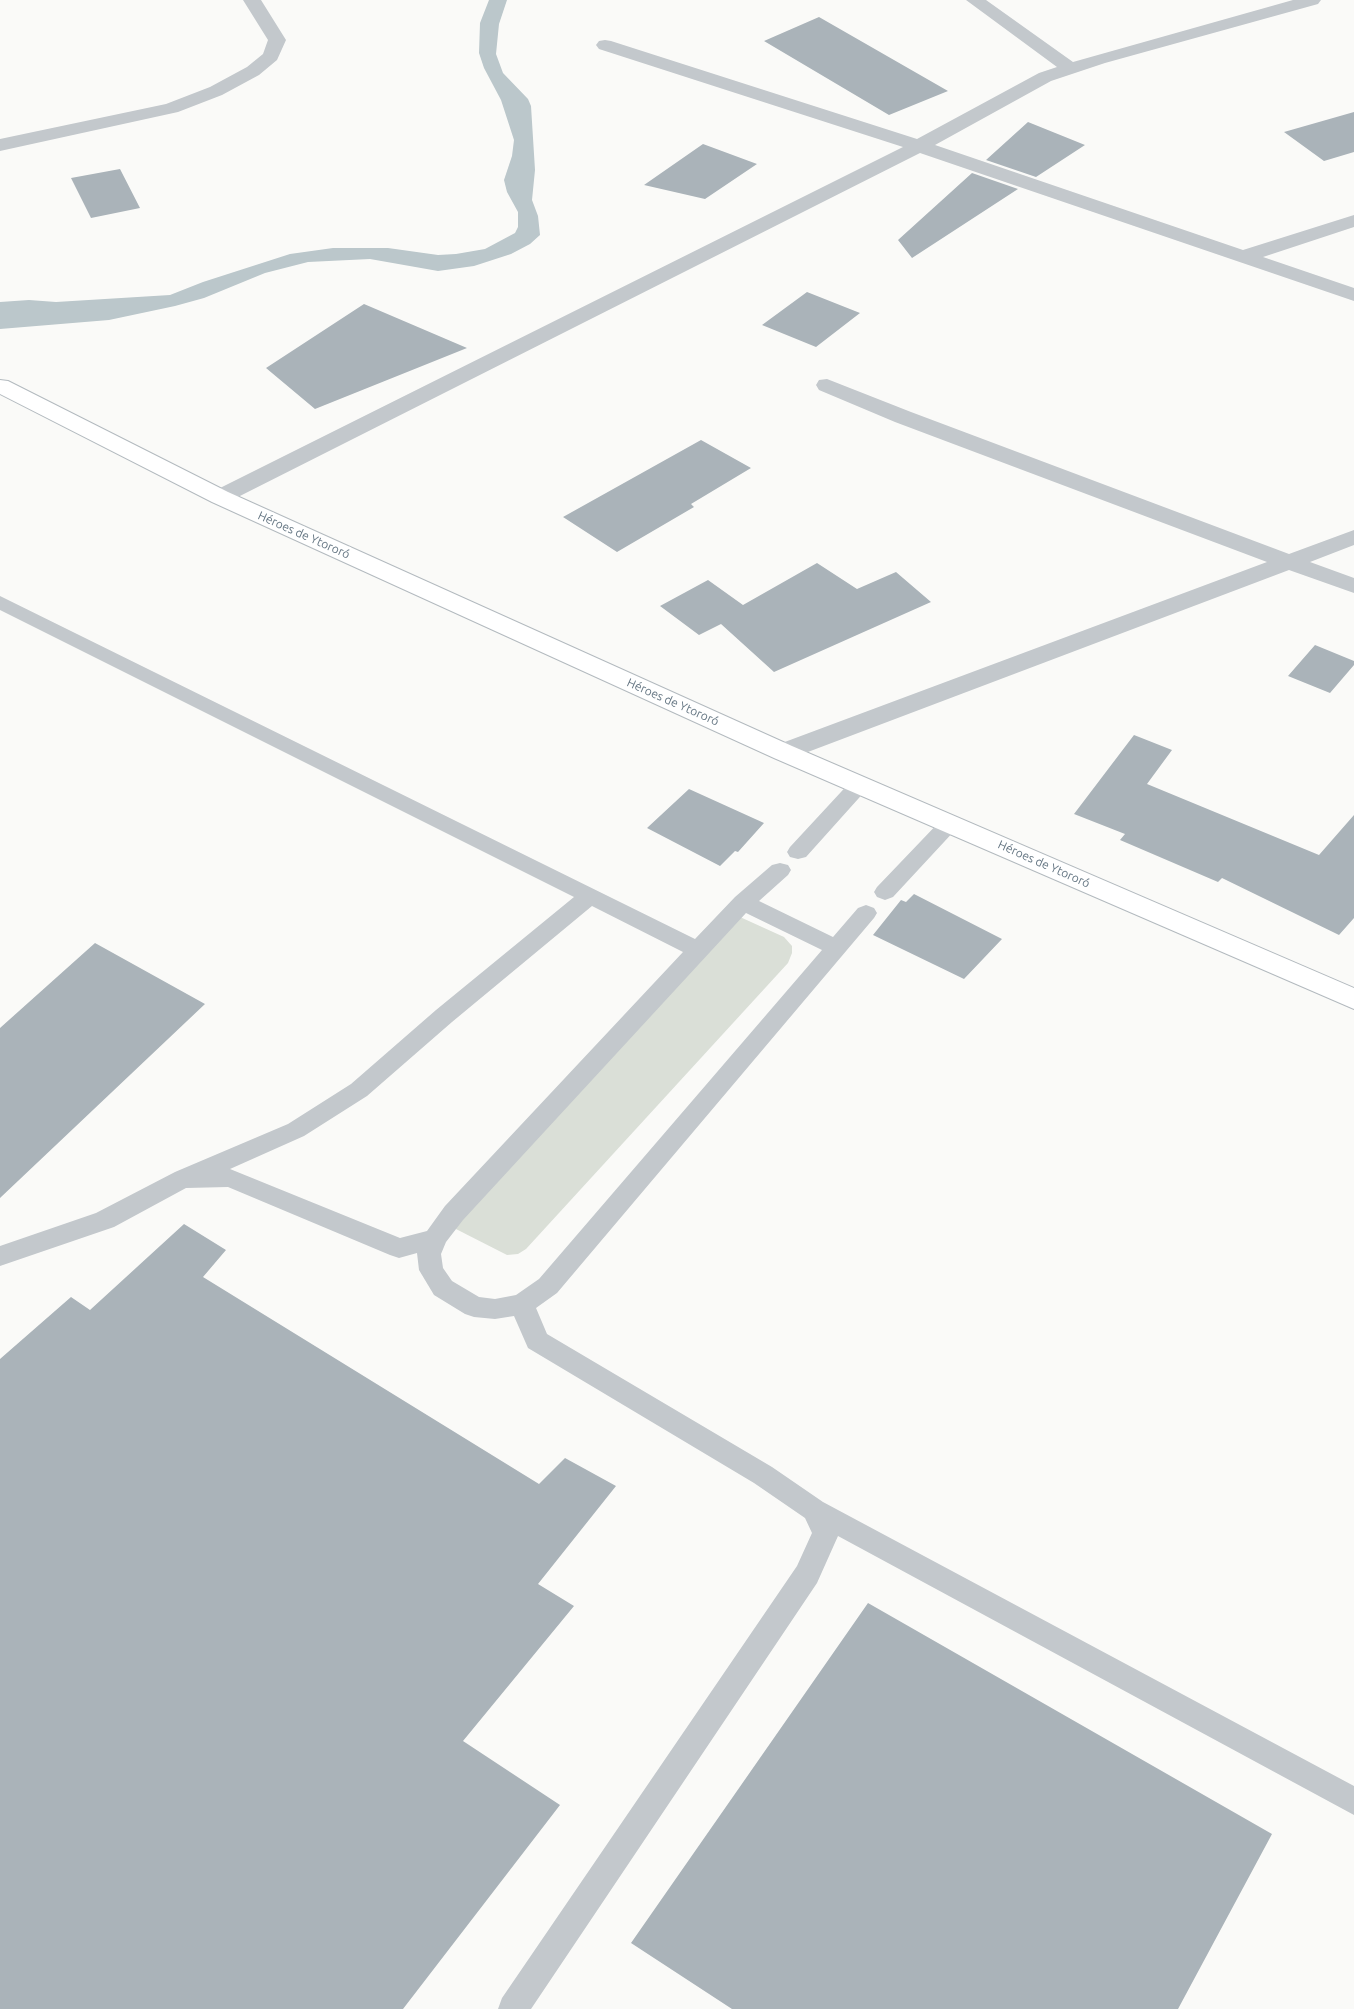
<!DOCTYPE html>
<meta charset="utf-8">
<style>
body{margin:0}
canvas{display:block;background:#fafaf8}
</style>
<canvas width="1354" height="2009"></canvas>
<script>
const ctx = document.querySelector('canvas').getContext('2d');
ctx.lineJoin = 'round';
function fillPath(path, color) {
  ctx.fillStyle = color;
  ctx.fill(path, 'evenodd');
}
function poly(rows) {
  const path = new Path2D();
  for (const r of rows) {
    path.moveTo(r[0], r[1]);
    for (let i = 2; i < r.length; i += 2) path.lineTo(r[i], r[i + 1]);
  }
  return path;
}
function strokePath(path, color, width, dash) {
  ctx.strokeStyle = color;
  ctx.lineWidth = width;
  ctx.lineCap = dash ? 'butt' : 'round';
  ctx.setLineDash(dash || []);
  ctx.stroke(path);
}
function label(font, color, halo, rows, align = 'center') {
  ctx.font = font + ' Ubuntu,sans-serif';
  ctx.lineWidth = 5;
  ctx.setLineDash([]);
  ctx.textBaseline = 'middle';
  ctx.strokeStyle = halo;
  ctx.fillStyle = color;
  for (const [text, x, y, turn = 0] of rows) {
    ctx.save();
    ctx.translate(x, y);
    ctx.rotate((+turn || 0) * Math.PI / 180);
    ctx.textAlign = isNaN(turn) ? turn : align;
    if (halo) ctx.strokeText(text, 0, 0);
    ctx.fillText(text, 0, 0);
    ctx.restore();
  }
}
const green = poly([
 [740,917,784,937,792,946,792,953,788,963,526,1249,518,1254,507,1255,452,1227]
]);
const water = poly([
 [489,0,507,0,499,24,496,54,503,73,528,99,531,106,535,170,532,200,538,216,540,235,530,244,511,254,474,266,438,271,370,259,308,262,265,273,204,298,175,306,109,320,0,329,0,302,29,300,56,302,170,295,203,282,290,254,333,248,388,248,438,255,456,254,485,249,515,233,518,227,518,212,507,192,504,180,512,156,514,140,501,100,484,68,479,53,480,23]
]);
const building = poly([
 [819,17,948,91,889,115,764,41],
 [1354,112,1354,152,1324,161,1284,132],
 [1028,122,1085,145,1036,177,986,160],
 [703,144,757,164,705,199,644,185],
 [120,169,140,208,91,218,71,178],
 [972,173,1018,189,912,258,898,240],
 [807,292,860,313,816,347,762,325],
 [364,304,467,348,315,409,266,368],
 [701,440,751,468,691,504,694,507,617,552,563,517],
 [817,563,857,589,896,572,931,602,774,672,721,624,699,635,660,606,708,580,743,605],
 [1315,645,1354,661,1354,665,1330,693,1288,676],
 [1134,735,1172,750,1147,784,1319,855,1354,815,1354,918,1339,935,1222,878,1218,882,1120,840,1125,834,1074,814],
 [689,789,764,823,738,852,735,851,720,866,647,828],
 [914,894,1002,939,964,979,873,935,901,900,906,902],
 [95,943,205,1004,0,1198,0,1028],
 [184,1224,226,1250,203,1277,539,1484,565,1458,616,1486,538,1584,574,1606,463,1741,560,1805,403,2009,0,2009,0,1359,71,1297,90,1310],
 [868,1603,1272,1834,1178,2009,732,2009,631,1943]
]);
const lane = poly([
 [0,596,695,939,735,897,772,865,780,863,788,865,791,870,788,875,759,901,833,937,858,908,866,905,874,908,877,913,874,918,557,1293,536,1308,547,1334,772,1467,823,1502,1354,1786,1354,1815,838,1536,817,1583,531,2009,498,2009,502,1998,797,1566,812,1533,805,1518,754,1483,528,1348,514,1316,495,1319,474,1317,465,1314,434,1295,419,1270,417,1253,399,1258,390,1255,228,1187,186,1188,114,1227,0,1266,0,1246,96,1213,175,1172,288,1124,351,1084,436,1010,574,897,0,610,0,596],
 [592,906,683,952,445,1206,427,1231,400,1238,230,1169,304,1136,367,1096,452,1022,592,906],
 [746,913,822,950,539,1279,516,1295,495,1299,479,1297,452,1281,443,1268,441,1254,446,1242,463,1220,746,913],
 [860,777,867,779,870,784,867,789,806,857,798,859,790,857,787,852,790,847,853,779,860,777],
 [950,816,957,818,960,823,957,828,893,897,885,900,877,897,874,892,877,887,943,818,950,816]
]);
const street = poly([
 [243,0,261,0,286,40,277,60,259,75,222,95,178,112,0,151,0,139,166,104,210,87,247,67,263,54,268,40,243,0],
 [966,0,986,0,1073,62,1293,0,1321,0,1318,4,1105,63,1051,81,935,145,1243,250,1354,215,1354,227,1263,257,1354,288,1354,301,920,153,228,502,220,504,212,502,209,497,212,492,903,147,599,49,596,45,599,41,605,40,611,41,917,139,1039,73,1057,67,966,0],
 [827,379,911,412,1289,554,1354,530,1354,545,1310,562,1354,578,1354,593,1289,570,792,758,783,760,774,758,771,752,774,746,1267,562,895,422,819,390,816,385,819,380,827,379]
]);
const secondary = poly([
 [0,380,8,381,228,492,792,746,1354,988,1354,1009,774,758,212,502,0,394,0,380]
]);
const streetNames = [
 ["Héroes de Ytororó",304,535,24],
 ["Héroes de Ytororó",673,702,24],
 ["Héroes de Ytororó",1044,864,24]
];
fillPath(green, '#dadfd7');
fillPath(water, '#bbc7cb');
fillPath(building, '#aab3b9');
strokePath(secondary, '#b3babf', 2);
fillPath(lane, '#c3c8cc');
fillPath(street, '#c3c8cc');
fillPath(secondary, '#fff');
label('12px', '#657683', '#fff', streetNames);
</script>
